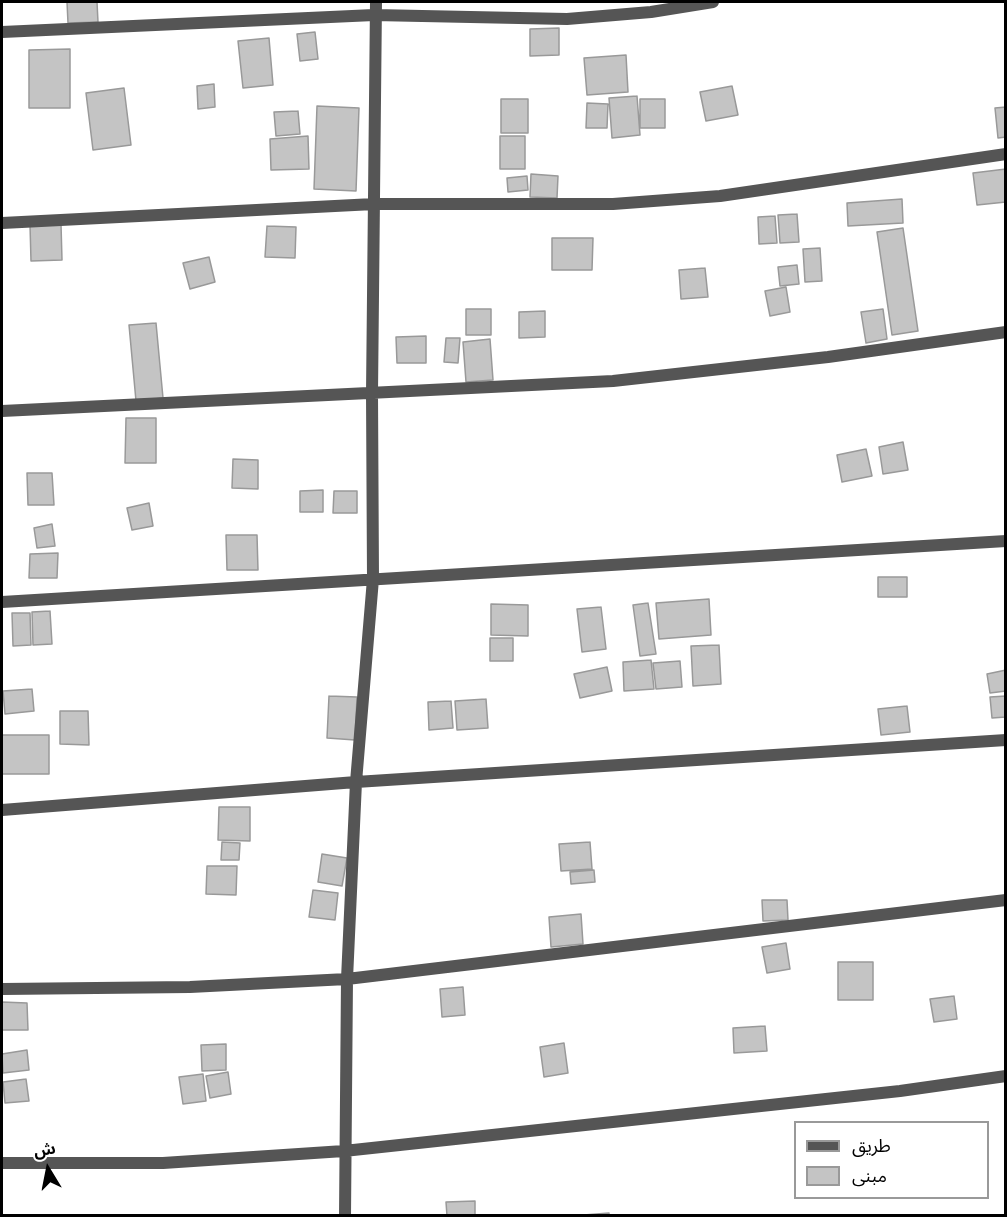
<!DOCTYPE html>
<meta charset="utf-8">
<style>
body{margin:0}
#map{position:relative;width:1007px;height:1217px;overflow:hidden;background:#fff;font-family:Overpass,"Noto Sans Arabic",sans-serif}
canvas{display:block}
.frame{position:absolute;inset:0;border:3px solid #000;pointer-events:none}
.legend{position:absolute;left:794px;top:1121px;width:195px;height:78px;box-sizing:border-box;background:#fff;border:2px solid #999;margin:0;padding:8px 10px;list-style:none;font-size:18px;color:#000}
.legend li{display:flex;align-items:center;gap:12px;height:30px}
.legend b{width:30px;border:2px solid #999}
.north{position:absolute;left:18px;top:1139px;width:60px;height:60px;-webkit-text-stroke:4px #fff;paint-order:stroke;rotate:350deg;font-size:16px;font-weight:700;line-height:24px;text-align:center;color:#000}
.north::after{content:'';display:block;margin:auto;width:21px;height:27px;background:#000;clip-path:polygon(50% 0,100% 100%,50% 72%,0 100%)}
</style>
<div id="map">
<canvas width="1007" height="1217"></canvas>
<div class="frame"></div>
<ul class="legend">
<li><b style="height:8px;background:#555"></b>طريق</li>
<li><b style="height:16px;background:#c4c4c4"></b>مبنى</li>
</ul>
<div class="north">ش</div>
</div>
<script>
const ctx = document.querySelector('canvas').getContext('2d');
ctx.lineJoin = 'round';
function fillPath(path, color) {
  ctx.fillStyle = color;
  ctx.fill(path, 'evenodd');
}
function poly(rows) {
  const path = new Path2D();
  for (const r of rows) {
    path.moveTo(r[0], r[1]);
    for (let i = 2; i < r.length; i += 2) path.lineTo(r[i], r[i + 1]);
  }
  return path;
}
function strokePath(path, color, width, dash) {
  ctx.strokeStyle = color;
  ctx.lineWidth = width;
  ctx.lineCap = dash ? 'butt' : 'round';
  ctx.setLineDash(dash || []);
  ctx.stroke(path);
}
const building = poly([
 [67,2,97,2,98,22,68,23,67,2],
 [559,28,559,55,530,56,530,29,559,28],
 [315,32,318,59,300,61,297,34,315,32],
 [269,38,273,85,243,88,238,41,269,38],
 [70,49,70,108,29,108,29,50,70,49],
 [626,55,628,92,587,95,584,58,626,55],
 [214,84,215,107,198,109,197,86,214,84],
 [732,86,738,115,706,121,700,92,732,86],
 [124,88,131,145,93,150,86,93,124,88],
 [637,96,640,135,612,138,609,98,637,96],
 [501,99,528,99,528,133,501,133,501,99],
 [640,99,665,99,665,128,640,128,640,99],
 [587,103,608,104,607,128,586,128,587,103],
 [317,106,359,108,356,191,314,189,317,106],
 [1006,107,1006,137,998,138,995,108,1006,107],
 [298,111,300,134,276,136,274,112,298,111],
 [308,136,309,169,271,170,270,139,308,136],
 [500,136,525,136,525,169,500,169,500,136],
 [1006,169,1006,202,977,205,973,173,1006,169],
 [531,174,558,176,557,198,530,197,531,174],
 [527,176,528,190,508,192,507,178,527,176],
 [902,199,903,223,848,226,847,203,902,199],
 [797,214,799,242,780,243,778,215,797,214],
 [775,216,777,243,759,244,758,217,775,216],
 [61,224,62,260,31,261,30,225,61,224],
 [267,226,296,227,295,258,265,257,267,226],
 [903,228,918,331,892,335,877,232,903,228],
 [552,238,593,238,592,270,552,270,552,238],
 [820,248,822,281,805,282,803,249,820,248],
 [209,257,215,282,190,289,183,263,209,257],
 [797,265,799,284,780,286,778,267,797,265],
 [705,268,708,297,681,299,679,270,705,268],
 [786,287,790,312,770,316,765,291,786,287],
 [466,309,491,309,491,335,466,335,466,309],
 [883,309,887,339,866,343,861,312,883,309],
 [545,311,545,337,519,338,519,312,545,311],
 [156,323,163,398,136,401,129,325,156,323],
 [426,336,426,363,397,363,396,337,426,336],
 [446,338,460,338,458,363,444,362,446,338],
 [490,339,493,380,466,382,463,342,490,339],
 [126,418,156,418,156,463,125,463,126,418],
 [903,442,908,470,883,474,879,447,903,442],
 [866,449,872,476,842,482,837,455,866,449],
 [233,459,258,460,258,489,232,488,233,459],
 [27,473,52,473,54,505,28,505,27,473],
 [323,490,323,512,300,512,300,491,323,490],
 [334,491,357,491,357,513,333,513,334,491],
 [149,503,153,526,132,530,127,508,149,503],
 [52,524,55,546,37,548,34,528,52,524],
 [226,535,257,535,258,570,227,570,226,535],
 [58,553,57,578,29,578,30,554,58,553],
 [878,577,907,577,907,597,878,597,878,577],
 [709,599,711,635,659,639,656,603,709,599],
 [648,603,656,654,640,656,633,605,648,603],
 [491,604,528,605,528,636,491,635,491,604],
 [601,607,606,649,582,652,577,609,601,607],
 [50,611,52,644,33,645,32,612,50,611],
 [12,613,30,613,31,645,13,646,12,613],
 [490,638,513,638,513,661,490,661,490,638],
 [719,645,721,684,693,686,691,646,719,645],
 [651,660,654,689,624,691,623,662,651,660],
 [680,661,682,687,656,689,653,663,680,661],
 [607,667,612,691,580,698,574,674,607,667],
 [1006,670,1006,691,990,693,987,674,1006,670],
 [32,689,34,711,5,714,3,691,32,689],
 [329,696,357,697,355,740,327,738,329,696],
 [1006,696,1006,717,992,718,990,697,1006,696],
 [486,699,488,728,457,730,455,701,486,699],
 [451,701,453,728,429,730,428,702,451,701],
 [907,706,910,732,881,735,878,709,907,706],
 [60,711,88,711,89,745,60,744,60,711],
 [2,735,49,735,49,774,2,774,2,735],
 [219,807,250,807,250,841,218,840,219,807],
 [222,842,240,843,239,860,221,860,222,842],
 [590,842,592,869,561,871,559,844,590,842],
 [322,854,347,858,342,886,318,882,322,854],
 [207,866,237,866,236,895,206,894,207,866],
 [594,870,595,882,571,884,570,872,594,870],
 [313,890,338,893,335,920,309,917,313,890],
 [762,900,787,900,788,920,763,921,762,900],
 [581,914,583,944,551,947,549,917,581,914],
 [786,943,790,969,767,973,762,947,786,943],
 [838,962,873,962,873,1000,838,1000,838,962],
 [463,987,465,1015,442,1017,440,989,463,987],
 [954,996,957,1019,934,1022,930,999,954,996],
 [2,1002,27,1003,28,1030,2,1030,2,1002],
 [765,1026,767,1051,734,1053,733,1028,765,1026],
 [564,1043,568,1073,544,1077,540,1047,564,1043],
 [226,1044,226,1070,202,1071,201,1045,226,1044],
 [27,1050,29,1070,3,1073,2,1054,27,1050],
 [228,1072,231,1094,210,1098,206,1076,228,1072],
 [203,1074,206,1101,183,1104,179,1077,203,1074],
 [26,1079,29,1101,5,1103,3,1082,26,1079],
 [475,1201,475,1216,447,1216,446,1202,475,1201],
 [609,1213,609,1216,571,1216,609,1213]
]);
const street = poly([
 [2,32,374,15,567,19,651,12,713,2],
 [2,223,374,204,613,204,720,196,1006,154],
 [2,411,613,381,828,357,1006,332],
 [2,602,1006,541],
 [2,810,356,782,1006,740],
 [2,989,190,987,347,979,1006,900],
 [2,1163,163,1163,344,1151,900,1091,1006,1076],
 [345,1216,347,979,356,782,373,579,372,393,376,2]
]);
fillPath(building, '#c4c4c4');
strokePath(building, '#999', 1.5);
strokePath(street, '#555', 12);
</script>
